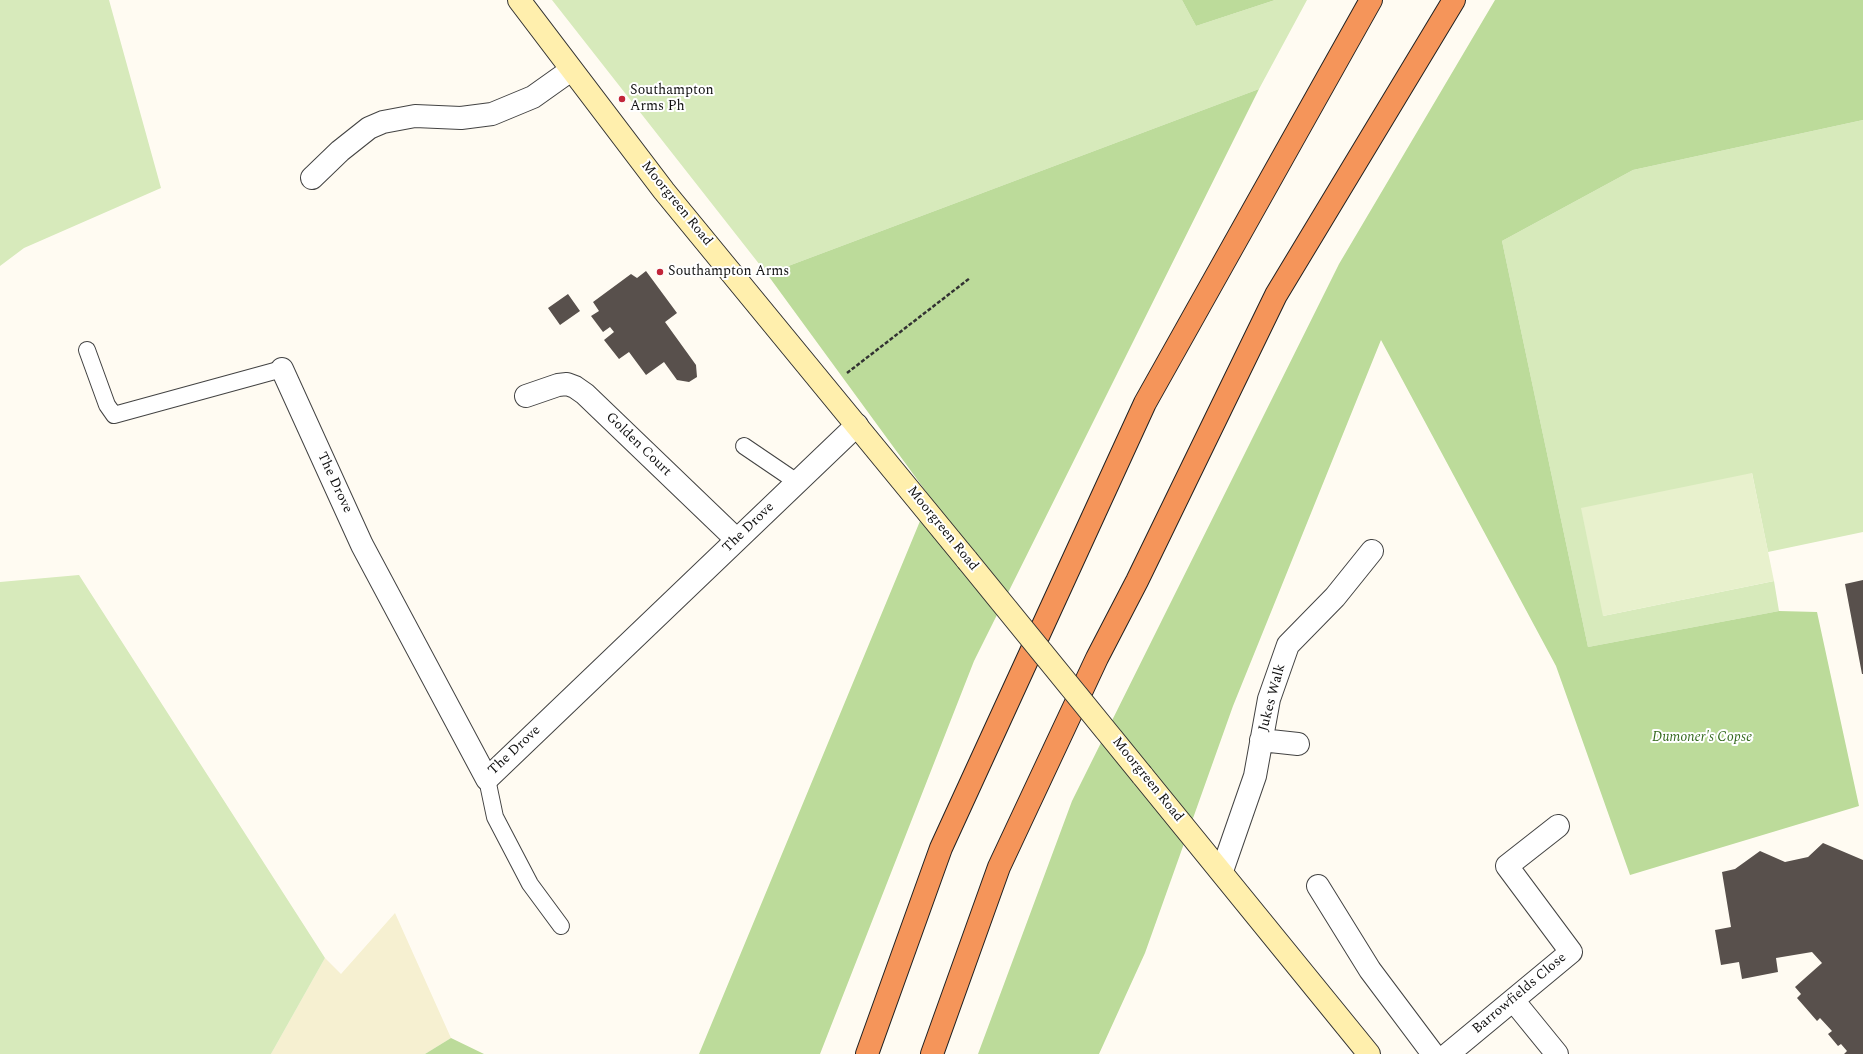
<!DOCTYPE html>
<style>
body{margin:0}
canvas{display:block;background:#fffbf2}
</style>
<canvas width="1863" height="1054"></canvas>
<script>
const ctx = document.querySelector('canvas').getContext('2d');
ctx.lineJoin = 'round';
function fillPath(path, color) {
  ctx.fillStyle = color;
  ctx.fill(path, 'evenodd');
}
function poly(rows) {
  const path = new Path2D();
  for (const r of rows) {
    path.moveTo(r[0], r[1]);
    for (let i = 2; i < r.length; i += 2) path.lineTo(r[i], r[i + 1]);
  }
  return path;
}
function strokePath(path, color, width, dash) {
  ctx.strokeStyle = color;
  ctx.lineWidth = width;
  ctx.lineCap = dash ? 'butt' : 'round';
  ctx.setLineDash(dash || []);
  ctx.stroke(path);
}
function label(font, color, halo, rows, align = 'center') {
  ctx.font = font + ' Spectral,serif';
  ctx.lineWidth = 4;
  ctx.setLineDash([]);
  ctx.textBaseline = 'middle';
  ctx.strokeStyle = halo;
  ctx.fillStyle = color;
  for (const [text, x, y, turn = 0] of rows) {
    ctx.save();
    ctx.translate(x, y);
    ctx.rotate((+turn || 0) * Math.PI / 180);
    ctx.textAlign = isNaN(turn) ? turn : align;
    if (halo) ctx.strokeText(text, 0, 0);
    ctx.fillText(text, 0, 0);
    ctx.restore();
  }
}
const farmland = poly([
 [395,913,451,1038,425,1054,271,1054,325,958,341,974]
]);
const green = poly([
 [0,0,109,0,161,188,24,248,0,266],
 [552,0,1182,0,1196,26,1275,0,1307,0,1259,89,767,274],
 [1863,120,1863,532,1768,552,1752,473,1603,616,1774,581,1779,611,1588,647,1502,241,1633,170],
 [79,575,325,958,271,1054,0,1054,0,582]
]);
const forest = poly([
 [1182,0,1275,0,1196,26],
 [1495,0,1863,0,1863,120,1633,170,1502,241,1588,647,1779,611,1817,612,1859,806,1630,875,1556,666,1381,340,1233,706,1145,953,1099,1054,978,1054,1072,801,1339,264],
 [1259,89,974,661,820,1054,699,1054,930,497,767,274],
 [451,1038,484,1054,425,1054]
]);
const pitch = poly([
 [1752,473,1774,581,1603,616,1581,508]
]);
const building = poly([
 [646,271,677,313,665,322,696,365,697,377,689,382,677,380,664,362,646,375,629,352,619,359,604,340,614,332,610,327,603,332,591,316,599,311,593,302,631,274,637,278],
 [568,294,580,311,560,325,548,308],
 [1863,580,1863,674,1862,674,1845,584],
 [1823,843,1863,860,1863,1054,1844,1054,1847,1051,1841,1044,1838,1046,1828,1034,1832,1031,1820,1018,1817,1021,1797,998,1801,994,1795,987,1822,963,1812,952,1776,958,1778,972,1742,979,1739,962,1721,965,1715,930,1731,927,1722,872,1735,869,1760,851,1785,862,1808,857]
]);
const path = poly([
 [847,373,970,278]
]);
const lane = poly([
 [87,350,107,405,114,415,282,369],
 [744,446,797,482],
 [487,779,495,817,530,884,561,926]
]);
const street = poly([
 [312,178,340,151,369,128,383,122,415,116,461,118,492,114,533,97,571,70],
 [282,369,362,545,487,779,857,425],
 [526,396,558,385,567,384,575,387,585,394,737,540],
 [1261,740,1298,744],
 [1222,871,1255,776,1269,699,1288,645,1335,597,1372,551],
 [1318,886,1370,970,1433,1054],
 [1513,1000,1557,1054],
 [1448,1054,1571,952,1507,866,1558,826]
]);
const secondary = poly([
 [519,0,664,191,967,560],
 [1142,775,1369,1054]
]);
const highway = poly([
 [867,1054,941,848,1145,403,1371,0],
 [932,1054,999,867,1097,658,1137,581,1276,295,1454,0]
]);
const secondaryBridge = poly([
 [967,560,1142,775]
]);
const markers = [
 [622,99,4,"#c22539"],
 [660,272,4,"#c22539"]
];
const poiNames = [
 ["Southampton",630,91],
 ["Arms Ph",630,107],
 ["Southampton Arms",668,272]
];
const streetNames = [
 ["Moorgreen Road",676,204,51],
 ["Golden Court",638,445,44],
 ["The Drove",334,483,65],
 ["The Drove",749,528,-44],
 ["Moorgreen Road",942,529,51],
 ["Jukes Walk",1273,698,-75],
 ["The Drove",515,751,-43],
 ["Moorgreen Road",1147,780,51],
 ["Barrowfields Close",1520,994,-40]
];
const parkNames = [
 ["Dumoner's Copse",1702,738]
];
fillPath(farmland, '#f6f0d1');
fillPath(green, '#d7eabb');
fillPath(forest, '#bcdb9a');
fillPath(pitch, '#e8f1cd');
fillPath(building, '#58504c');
strokePath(lane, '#434343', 18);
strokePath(street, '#434343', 24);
strokePath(secondary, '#323232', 24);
strokePath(highway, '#212121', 24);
strokePath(path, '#323232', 2.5, [4, 2]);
strokePath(lane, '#fff', 16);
strokePath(street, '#fff', 22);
strokePath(secondary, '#ffefad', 22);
strokePath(highway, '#f5955a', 22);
strokePath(secondaryBridge, '#323232', 24, []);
strokePath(secondaryBridge, '#ffefad', 22);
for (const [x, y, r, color] of markers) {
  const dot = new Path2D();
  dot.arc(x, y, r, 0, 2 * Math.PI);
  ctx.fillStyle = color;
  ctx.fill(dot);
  strokePath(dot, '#fff', 1.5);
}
label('14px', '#101010', '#fff', poiNames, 'left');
label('14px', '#101010', '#fff', streetNames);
label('italic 14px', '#34691e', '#fff', parkNames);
</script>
